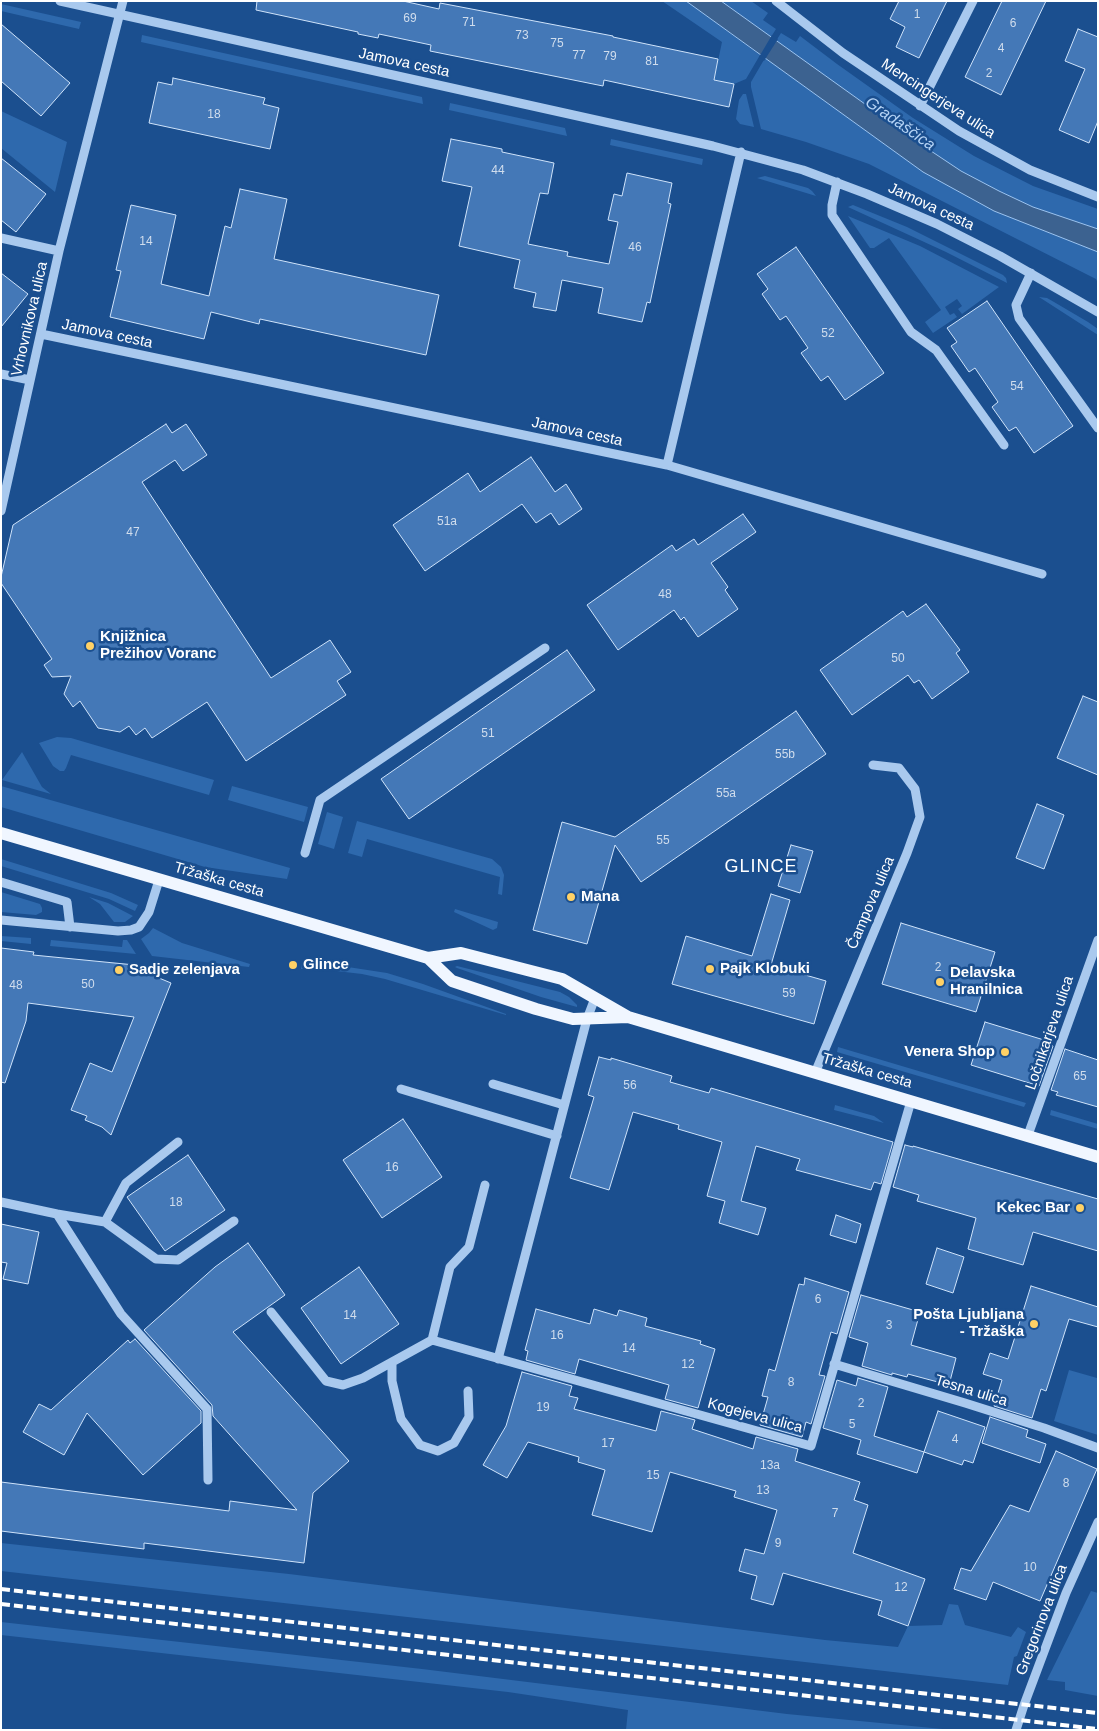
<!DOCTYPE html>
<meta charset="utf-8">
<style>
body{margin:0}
#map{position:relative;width:1099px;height:1731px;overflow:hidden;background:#1b4f8f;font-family:Arial,sans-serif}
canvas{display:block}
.frame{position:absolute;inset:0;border:2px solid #fff;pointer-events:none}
</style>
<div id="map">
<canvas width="1099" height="1731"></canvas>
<div class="frame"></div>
</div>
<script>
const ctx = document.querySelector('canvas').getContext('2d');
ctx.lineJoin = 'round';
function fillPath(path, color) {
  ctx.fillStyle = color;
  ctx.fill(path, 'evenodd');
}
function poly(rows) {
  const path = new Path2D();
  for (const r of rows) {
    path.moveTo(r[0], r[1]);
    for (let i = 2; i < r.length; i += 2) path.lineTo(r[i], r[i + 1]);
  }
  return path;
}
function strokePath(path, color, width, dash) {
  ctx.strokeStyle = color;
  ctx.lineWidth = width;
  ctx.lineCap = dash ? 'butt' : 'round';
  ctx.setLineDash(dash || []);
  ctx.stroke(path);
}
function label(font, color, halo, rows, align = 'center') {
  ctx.font = font + ' Arial,sans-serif';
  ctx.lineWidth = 5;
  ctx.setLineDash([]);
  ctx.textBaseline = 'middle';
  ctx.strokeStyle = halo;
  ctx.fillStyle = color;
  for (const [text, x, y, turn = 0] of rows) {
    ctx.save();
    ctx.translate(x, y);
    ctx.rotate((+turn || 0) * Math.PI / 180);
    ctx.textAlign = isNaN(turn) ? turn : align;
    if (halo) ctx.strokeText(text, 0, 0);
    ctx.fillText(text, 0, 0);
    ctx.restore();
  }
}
const green = poly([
 [662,1,686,1,760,55,746,79,734,84,714,80,722,42],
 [721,1,751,1,768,13,763,20,776,29,771,37],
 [1,4,81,22,79,29,1,11],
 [781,33,796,42,800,36,837,64,913,118,974,156,1033,186,1098,209,1098,229,1033,207,999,191,961,171,925,147,776,41],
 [142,35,422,97,423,104,141,42],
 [765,58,923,172,994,211,1098,252,1098,283,1096,279,1088,275,869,164,806,142,761,129,751,87,751,82],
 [743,94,746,94,754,127,740,124,736,119,739,100],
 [450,103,565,128,567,136,449,110],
 [1,111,67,142,55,192,1,148],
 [611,139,703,159,702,165,610,145],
 [765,176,808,188,812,191,816,196,757,178],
 [853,205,907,227,1003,275,1006,278,1007,283,946,252,848,207],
 [848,216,920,246,999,287,962,314,958,309,962,306,957,299,945,307,950,315,954,313,957,317,933,333,925,322,941,310,889,238,874,248,870,248],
 [1039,297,1047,298,1054,302,1088,322,1098,329,1098,335],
 [57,737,71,738,214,780,209,795,71,755,66,768,64,771,60,771,53,766,39,743],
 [22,752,42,787,51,794,2,780],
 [1,786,290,868,287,879,205,867,1,807],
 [232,786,308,807,304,822,228,800],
 [327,812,343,817,334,849,318,844],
 [357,821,492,859,501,867,504,875,502,895,498,894,500,877,367,839,362,857,348,853],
 [1,859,111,893,138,905,135,911,109,899,1,866],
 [1,892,40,904,42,908,42,912,36,915,1,912],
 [89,897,108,903,133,916,125,922,114,922,100,904],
 [455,909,498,922,497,928,493,930,454,912],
 [153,928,182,943,250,964,249,967,152,956,141,939,149,933],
 [1,936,31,938,31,944,1,941],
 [51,940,122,947,123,940,127,940,136,954,50,946],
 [302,960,387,973,423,984,506,1014,506,1015,385,979,362,974,319,969,301,969],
 [457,966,560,992,569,997,577,1005,577,1007,541,997,457,968,455,967],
 [838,1047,1026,1103,1024,1107,837,1052],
 [835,1105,874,1116,884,1123,834,1110],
 [1051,1110,1098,1124,1098,1129,1050,1115],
 [1069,1370,1097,1378,1098,1376,1098,1435,1054,1421],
 [1,1543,289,1574,825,1640,898,1647,908,1626,942,1625,949,1604,958,1605,965,1625,1011,1637,1018,1627,1026,1632,1017,1656,1014,1657,1008,1685,1,1571],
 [1091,1591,1098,1593,1098,1696,1065,1690,1065,1682,1047,1680],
 [1,1622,422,1669,787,1714,953,1730,626,1730,628,1710,508,1692,1,1635]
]);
const water = poly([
 [686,1,721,1,925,147,961,171,999,191,1033,207,1098,229,1098,252,994,211,923,172,686,1]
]);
const pier = poly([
 [772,35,778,39,764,61,759,57]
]);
const building = poly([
 [257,1,403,1,439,9,440,3,613,36,613,37,718,59,714,80,734,84,729,107,604,80,603,86,430,51,431,45,379,34,378,38,358,34,358,32,256,10,257,1],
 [899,1,947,1,919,58,896,47,905,27,890,19,899,1],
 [1002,1,1046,1,1001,95,965,77,1002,1],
 [1,24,70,83,41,116,1,81,1,24],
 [1078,29,1098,37,1098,121,1089,143,1059,130,1085,69,1065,61,1078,29],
 [173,78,265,98,263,104,279,108,270,149,149,123,158,82,172,85,173,78],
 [451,139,502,149,502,152,554,163,548,194,540,193,528,244,568,252,567,256,609,264,618,222,608,220,614,194,622,196,627,173,672,183,668,203,671,204,650,303,647,302,642,322,598,313,603,288,562,280,556,311,533,307,536,293,514,288,520,260,459,246,472,187,442,181,451,139],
 [1,158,46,194,16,232,1,220,1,158],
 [240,189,287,199,274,259,439,295,426,355,260,319,259,324,211,312,204,339,110,317,121,271,116,270,131,205,176,215,161,284,209,296,225,226,231,228,240,189],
 [796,247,884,373,845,400,828,376,821,381,801,353,808,348,786,316,780,320,762,294,768,289,757,274,796,247],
 [1,273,28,294,1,327,1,273],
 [987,301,1073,426,1034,453,1016,427,1009,431,992,407,998,402,975,368,969,372,951,346,957,342,947,328,987,301],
 [166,424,172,433,186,424,207,455,183,471,175,460,142,482,271,678,330,640,351,672,337,681,346,695,246,761,207,702,152,738,145,728,136,735,129,726,120,732,98,728,80,701,73,707,64,694,71,676,52,677,44,665,52,659,1,583,1,577,13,525,166,424],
 [531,457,555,492,566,484,582,509,559,525,551,513,536,523,522,504,425,571,393,525,468,473,480,492,531,457],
 [743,514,756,532,711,563,728,587,725,590,738,609,698,637,684,617,681,620,674,610,618,650,587,605,672,545,676,551,694,539,698,545,743,514],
 [926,604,960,650,956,653,969,672,932,699,919,680,914,683,908,675,852,715,820,670,903,611,907,617,926,604],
 [567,650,595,690,409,819,381,779,567,650],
 [1083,696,1098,702,1098,775,1057,758,1083,696],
 [796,711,826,754,641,882,615,845,587,944,533,930,562,822,615,837,796,711],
 [1037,804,1064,815,1044,869,1016,858,1037,804],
 [791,845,813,851,800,893,778,886,791,845],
 [771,894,790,900,771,965,826,981,814,1024,672,984,686,936,752,956,771,894],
 [901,923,995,952,976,1012,882,984,901,923],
 [1,948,34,952,33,955,135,965,135,968,171,983,111,1135,102,1127,85,1120,87,1116,71,1110,90,1063,112,1072,134,1017,28,1003,26,1021,5,1083,1,1082,1,948],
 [985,1022,1044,1040,1043,1042,1053,1046,1039,1086,971,1065,985,1022],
 [1065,1049,1098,1060,1098,1107,1056,1095,1058,1092,1051,1090,1065,1049],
 [599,1057,611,1060,611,1058,672,1076,670,1082,709,1093,711,1088,893,1142,881,1184,874,1182,871,1190,796,1170,800,1159,756,1146,741,1201,766,1208,758,1235,719,1223,725,1201,707,1196,722,1142,678,1129,679,1125,633,1112,609,1190,570,1178,594,1097,588,1095,599,1057],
 [403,1119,442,1177,382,1218,343,1160,403,1119],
 [905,1145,913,1147,913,1146,1098,1199,1098,1251,1033,1232,1023,1265,968,1249,976,1218,917,1201,919,1195,893,1187,905,1145],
 [188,1155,225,1210,165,1251,127,1197,188,1155],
 [836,1215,861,1224,856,1243,830,1235,836,1215],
 [1,1224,39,1232,28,1284,3,1279,7,1263,1,1262,1,1224],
 [248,1243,285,1295,233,1332,349,1461,313,1493,304,1563,144,1543,144,1549,1,1531,1,1482,229,1511,230,1501,297,1510,213,1416,212,1405,144,1330,215,1267,248,1243],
 [937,1248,964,1257,953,1293,926,1284,937,1248],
 [359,1267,399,1324,341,1364,301,1308,359,1267],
 [805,1278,849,1292,837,1334,831,1332,819,1375,825,1376,811,1424,806,1422,802,1437,760,1425,768,1397,762,1396,769,1369,775,1371,799,1284,804,1285,805,1278],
 [1031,1286,1098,1307,1098,1327,1069,1319,1046,1391,1041,1389,1032,1418,994,1406,1002,1380,983,1374,990,1353,1008,1359,1031,1286],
 [861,1295,920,1312,911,1345,956,1358,949,1385,908,1374,907,1377,892,1373,892,1375,862,1366,868,1343,849,1337,861,1295],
 [536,1309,590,1324,594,1309,617,1316,619,1310,647,1318,645,1326,701,1341,700,1344,715,1349,698,1408,665,1399,669,1385,579,1359,575,1374,526,1360,528,1351,525,1350,536,1309],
 [135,1339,201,1411,201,1423,143,1475,87,1413,64,1455,23,1432,39,1404,51,1410,128,1340,130,1343,135,1339],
 [522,1372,572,1386,569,1396,578,1398,574,1409,656,1431,661,1411,695,1420,692,1429,753,1449,756,1437,798,1449,795,1461,860,1482,854,1500,868,1505,853,1553,925,1579,908,1626,878,1615,882,1601,783,1573,773,1605,751,1599,757,1576,739,1571,745,1549,764,1554,777,1510,734,1497,736,1491,670,1472,652,1532,592,1515,605,1470,578,1462,579,1457,528,1442,507,1478,483,1465,506,1426,522,1372],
 [858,1378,888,1387,874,1436,924,1452,917,1473,857,1454,861,1440,823,1428,837,1380,856,1386,858,1378],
 [938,1411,985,1427,973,1463,964,1460,962,1465,924,1452,938,1411],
 [990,1417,1028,1430,1026,1437,1046,1444,1040,1463,982,1443,990,1417],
 [1056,1451,1097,1469,1040,1601,993,1582,986,1600,954,1589,961,1568,971,1571,1010,1505,1029,1512,1056,1451]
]);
const minor = poly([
 [60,1,713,146,803,170,867,194,937,224,1000,256,1098,312],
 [776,1,843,53,959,131,1030,170,1098,197],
 [920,106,973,1],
 [837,182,832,205,832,215,911,332,936,350,1004,445],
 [1,238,59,251],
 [1031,273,1016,305,1019,318,1098,428],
 [41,334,667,465,741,152],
 [1,374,30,380],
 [667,465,1042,574],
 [1,511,59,251,123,1],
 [305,853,320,800,545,648],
 [1,882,67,902,70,927],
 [1,920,118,931,131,930,139,927,149,912,159,880],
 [815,1073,907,853,920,817,915,789,899,768,873,765],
 [493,1084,564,1105],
 [401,1089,557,1136],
 [1028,1135,1098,940],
 [1,1202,57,1214,105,1222,156,1259,178,1260,234,1221],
 [57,1214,121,1314,207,1409,208,1480],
 [105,1222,126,1183,178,1142],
 [271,1312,326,1381,343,1385,363,1378,432,1340,450,1267,469,1247,485,1185],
 [432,1340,811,1446,911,1101],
 [498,1359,587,1019,595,998],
 [392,1362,392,1381,401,1419,420,1445,438,1451,454,1443,469,1417,468,1391],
 [834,1364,965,1403,1044,1428,1098,1448],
 [1016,1730,1024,1705,1066,1593,1098,1522]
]);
const major = poly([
 [1,833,428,958,461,953,562,979,628,1017,1098,1157],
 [428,958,452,981,536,1009,573,1019,628,1017]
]);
const rail = poly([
 [1,1589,1098,1713],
 [1,1604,1098,1729]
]);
const markers = [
 [90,646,5,"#ffd166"],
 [571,897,5,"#ffd166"],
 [293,965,5,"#ffd166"],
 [710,969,5,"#ffd166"],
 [119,970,5,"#ffd166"],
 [940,982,5,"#ffd166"],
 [1005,1052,5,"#ffd166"],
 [1080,1208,5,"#ffd166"],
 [1034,1324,5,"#ffd166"]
];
const numberNames = [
 ["1",917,15],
 ["69",410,19],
 ["71",469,23],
 ["6",1013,24],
 ["73",522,36],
 ["75",557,44],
 ["4",1001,49],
 ["77",579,56],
 ["79",610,57],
 ["81",652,62],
 ["2",989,74],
 ["18",214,115],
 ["44",498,171],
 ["14",146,242],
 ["46",635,248],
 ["52",828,334],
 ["54",1017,387],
 ["51a",447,522],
 ["47",133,533],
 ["48",665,595],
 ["50",898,659],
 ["51",488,734],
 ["55b",785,755],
 ["55a",726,794],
 ["55",663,841],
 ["2",938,968],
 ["50",88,985],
 ["48",16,986],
 ["59",789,994],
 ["65",1080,1077],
 ["56",630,1086],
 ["16",392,1168],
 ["18",176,1203],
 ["6",818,1300],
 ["14",350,1316],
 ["3",889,1326],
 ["16",557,1336],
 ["14",629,1349],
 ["12",688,1365],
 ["8",791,1383],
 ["2",861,1404],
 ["19",543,1408],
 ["5",852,1425],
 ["4",955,1440],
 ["17",608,1444],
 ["13a",770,1466],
 ["15",653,1476],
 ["8",1066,1484],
 ["13",763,1491],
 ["7",835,1514],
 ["9",778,1544],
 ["10",1030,1568],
 ["12",901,1588]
];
const streetNames = [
 ["Jamova cesta",404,63,12],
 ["Mencingerjeva ulica",938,99,33],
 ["Jamova cesta",931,207,25],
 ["Vrhovnikova ulica",30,319,-77],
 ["Jamova cesta",107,334,12],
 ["Jamova cesta",577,432,12],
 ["Tržaška cesta",219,880,16],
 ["Čampova ulica",871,903,-67],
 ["Ločnikarjeva ulica",1050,1033,-71],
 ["Tržaška cesta",867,1071,16],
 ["Tesna ulica",971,1391,17],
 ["Kogejeva ulica",755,1416,15],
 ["Gregorinova ulica",1042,1620,-69]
];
const poiNames = [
 ["Knjižnica",100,637],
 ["Prežihov Voranc",100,654],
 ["Mana",581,897],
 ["Glince",303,965],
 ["Pajk Klobuki",720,969],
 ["Sadje zelenjava",129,970],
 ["Delavska",950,973],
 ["Hranilnica",950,990],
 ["Venera Shop",995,1052,"right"],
 ["Kekec Bar",1070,1208,"right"],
 ["Pošta Ljubljana",1024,1315,"right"],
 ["- Tržaška",1024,1332,"right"]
];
const waterNames = [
 ["Gradaščica",900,124,35]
];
const quarterNames = [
 ["GLINCE",761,867]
];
fillPath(green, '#2e69ad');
fillPath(water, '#3c6290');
strokePath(water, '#9cc4f0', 1);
fillPath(pier, '#1b4f8f');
fillPath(building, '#4478b7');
strokePath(building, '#cfe3fa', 1);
strokePath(minor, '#a9c9ee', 9);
strokePath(major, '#f0f6ff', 12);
strokePath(rail, '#fff', 4, [9, 4]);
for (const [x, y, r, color] of markers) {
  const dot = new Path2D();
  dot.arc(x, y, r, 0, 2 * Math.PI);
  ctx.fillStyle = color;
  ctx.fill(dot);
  strokePath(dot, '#1b4f8f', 2);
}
label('12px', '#d0dded', null, numberNames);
label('15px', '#fff', '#1b4f8f', streetNames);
label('bold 15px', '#fff', '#1b4f8f', poiNames, 'left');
label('italic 16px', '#b5d3f5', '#1b4f8f', waterNames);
ctx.letterSpacing = '1px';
label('18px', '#fff', '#1b4f8f', quarterNames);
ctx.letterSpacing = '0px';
</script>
